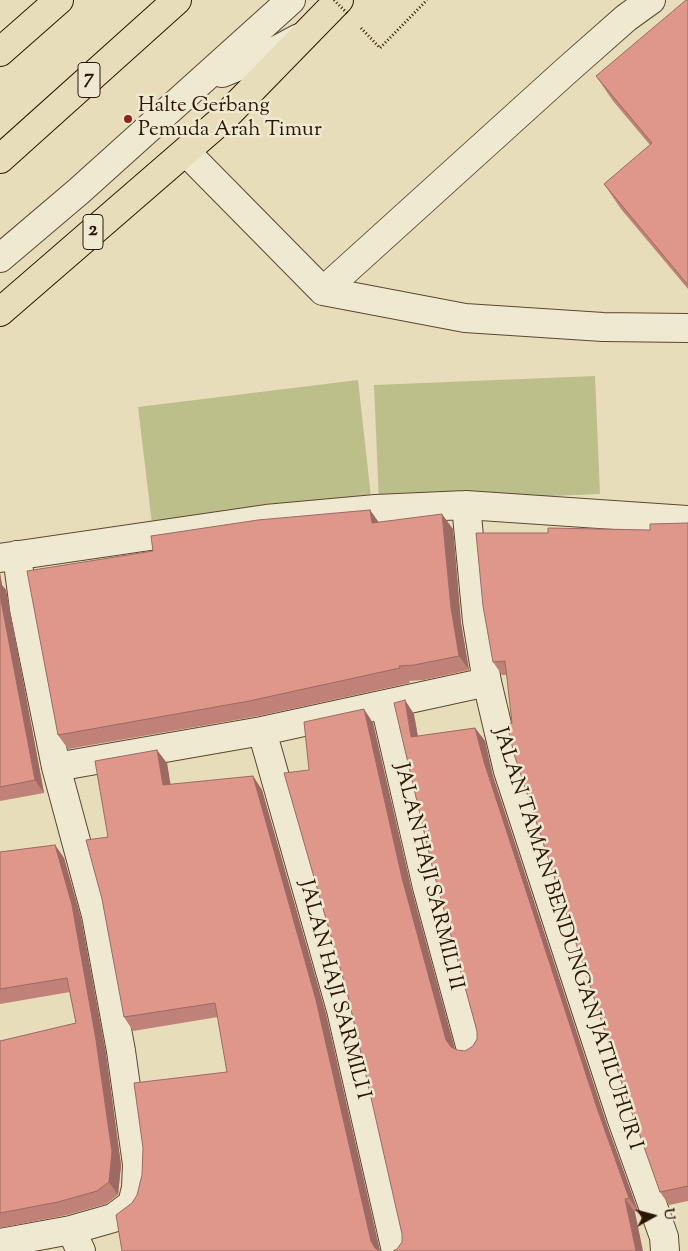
<!DOCTYPE html>
<style>
body{margin:0}
#map{position:relative;width:688px;height:1251px;overflow:hidden;background:#e8ddba;font-family:"Sorts Mill Goudy",serif}
canvas{display:block}
.north{position:absolute;left:628px;top:1191px;width:50px;height:50px;-webkit-text-stroke:4px #f0e9d2;paint-order:stroke;rotate:83deg;font-size:14px;font-weight:700;line-height:20px;text-align:center;color:#2b1604}
.north::after{content:'';display:block;margin:auto;width:18px;height:22px;background:#2b1604;clip-path:polygon(50% 0,100% 100%,50% 72%,0 100%)}
</style>
<div id="map">
<canvas width="688" height="1251"></canvas>
<div class="north">U</div>
</div>
<script>
const ctx = document.querySelector('canvas').getContext('2d');
ctx.lineJoin = 'round';
function fillPath(path, color) {
  ctx.fillStyle = color;
  ctx.fill(path, 'evenodd');
}
function poly(rows) {
  const path = new Path2D();
  for (const r of rows) {
    path.moveTo(r[0], r[1]);
    for (let i = 2; i < r.length; i += 2) path.lineTo(r[i], r[i + 1]);
  }
  return path;
}
function strokePath(path, color, width, dash) {
  ctx.strokeStyle = color;
  ctx.lineWidth = width;
  ctx.lineCap = dash ? 'butt' : 'round';
  ctx.setLineDash(dash || []);
  ctx.stroke(path);
}
function label(font, color, halo, rows, align = 'center') {
  ctx.font = font + ' "Sorts Mill Goudy",serif';
  ctx.lineWidth = 5;
  ctx.setLineDash([]);
  ctx.textBaseline = 'middle';
  ctx.strokeStyle = halo;
  ctx.fillStyle = color;
  for (const [text, x, y, turn = 0] of rows) {
    ctx.save();
    ctx.translate(x, y);
    ctx.rotate((+turn || 0) * Math.PI / 180);
    ctx.textAlign = isNaN(turn) ? turn : align;
    if (halo) ctx.strokeText(text, 0, 0);
    ctx.fillText(text, 0, 0);
    ctx.restore();
  }
}
const green = poly([
 [595,376,600,494,379,503,374,385],
 [358,380,371,497,152,524,138,407]
]);
const path = poly([
 [361,28,380,48,427,0]
]);
const minor = poly([
 [222,73,271,53,299,38],
 [186,152,323,291,465,318,603,327,688,328],
 [0,258,79,191,291,0],
 [323,291,566,71,626,18,651,0],
 [466,505,477,621,487,682,508,771,621,1117,664,1237,665,1251],
 [0,558,266,519,376,509,466,505,688,520],
 [385,705,427,887,471,1049],
 [262,731,341,1010,396,1251],
 [56,767,262,731,487,682],
 [71,1230,81,1251],
 [0,1243,71,1230,113,1218,132,1204,136,1188,137,1164,121,1051,96,915,56,767,24,609,17,555]
]);
const highway = poly([
 [0,52,59,0],
 [0,159,177,0],
 [0,312,224,118,339,0]
]);
const pathBridge = poly([
 [334,0,348,14]
]);
const wall = poly([
 [688,0,688,289,621,209,604,184,650,145,613,101,596,76],
 [370,510,378,522,453,529,461,623,469,670,424,680,409,681,410,683,259,716,68,749,58,735,153,551],
 [688,523,688,1201,669,1205,660,1192,512,723,507,675,502,675,493,662,548,533,650,530],
 [0,573,2,585,6,590,44,793,0,801],
 [414,714,418,736,475,728,485,741,493,776,606,1122,638,1211,397,1249,402,1242,402,1234,309,770,373,723,412,891,455,1049,457,1050,465,1051,473,1046,477,1039,477,1031,433,870],
 [167,763,170,785,253,776,262,790,326,1014,380,1251,132,1203,227,1072,218,1017,133,1031,124,1017,108,837],
 [55,845,64,858,81,918,106,1054,121,1165,118,1195,106,1204,67,1215,0,1228,0,1041,76,1023,70,992,0,1004,0,852]
]);
const shadedWall = poly([
 [370,510,380,524,372,523],
 [442,514,453,529,461,623,469,670,459,656,451,608],
 [0,573,2,585,6,590,44,793,35,780,0,595],
 [405,700,414,714,420,751,411,737],
 [364,709,373,723,412,891,456,1053,460,1060,446,1040,402,878],
 [475,728,485,741,493,776,606,1122,638,1211,629,1198,597,1108,484,762],
 [157,750,167,763,173,799,163,785],
 [253,776,262,790,326,1014,380,1251,377,1251,371,1241],
 [55,845,64,858,81,918,106,1054,121,1165,118,1195,109,1182],
 [625,1199,635,1212,643,1251,636,1251]
]);
const building = poly([
 [686,0,688,0,688,285,604,184,652,143,596,76,686,0],
 [370,510,372,523,442,514,451,608,459,656,414,665,399,666,400,668,249,701,58,735,27,571,153,551,151,536,258,520,370,510],
 [688,523,688,1186,660,1192,627,1099,514,754,507,724,512,723,505,661,493,662,483,606,476,533,548,533,548,528,650,530,650,524,688,523],
 [0,595,35,780,0,787,0,595],
 [405,700,411,737,475,728,484,762,597,1108,629,1198,625,1199,636,1251,393,1251,397,1249,402,1242,402,1234,347,992,284,773,309,770,304,722,364,709,402,878,446,1040,451,1047,457,1050,465,1051,473,1046,477,1039,477,1031,433,870,394,703,405,700],
 [157,750,163,785,253,776,316,1000,371,1241,375,1248,380,1251,122,1251,116,1215,132,1203,137,1195,142,1175,143,1148,134,1083,227,1072,215,1003,124,1017,102,899,86,840,108,837,95,761,157,750],
 [55,845,72,905,96,1040,112,1152,109,1182,97,1191,58,1202,0,1213,0,1041,76,1023,67,978,0,989,0,852,55,845]
]);
const markers = [
 [128,119,5,"#8f2418"]
];
const shields = [
 [89,80,22],
 [93,232,20]
];
const shieldNames = [
 ["7",89,80],
 ["2",93,232]
];
const poiNames = [
 ["Halte Gerbang",138,107],
 ["Pemuda Arah Timur",138,131]
];
const streetNames = [
 ["JALAN HAJI SARMILI II",427,877,76],
 ["JALAN TAMAN BENDUNGAN JATILUHUR I",566,939,72],
 ["JALAN HAJI SARMILI I",333,990,75]
];
fillPath(green, '#bdbf8b');
strokePath(minor, '#5a4832', 30);
strokePath(highway, '#2b1604', 30);
strokePath(path, '#2b1604', 3, [1, 2.5]);
strokePath(minor, '#f0e9d2', 28);
strokePath(highway, '#e8ddba', 28);
strokePath(pathBridge, '#2b1604', 3, [1, 2.5]);
fillPath(wall, '#c08278');
fillPath(shadedWall, '#9c6a62');
fillPath(building, '#df978c');
strokePath(building, '#9c6a62', 1);
for (const [x, y, r, color] of markers) {
  const dot = new Path2D();
  dot.arc(x, y, r, 0, 2 * Math.PI);
  ctx.fillStyle = color;
  ctx.fill(dot);
  strokePath(dot, '#f0e9d2', 2);
}
for (const [x, y, w] of shields) {
  const box = new Path2D();
  box.roundRect(x - w / 2, y - 17.5, w, 35, 4);
  ctx.fillStyle = '#f0e9d2';
  ctx.fill(box);
  strokePath(box, '#2b1604', 1);
}
label('bold 20px', '#2b1604', null, shieldNames);
label('21px', '#2b1604', '#f0e9d2', poiNames, 'left');
label('21px', '#2b1604', '#f0e9d2', streetNames);
</script>
